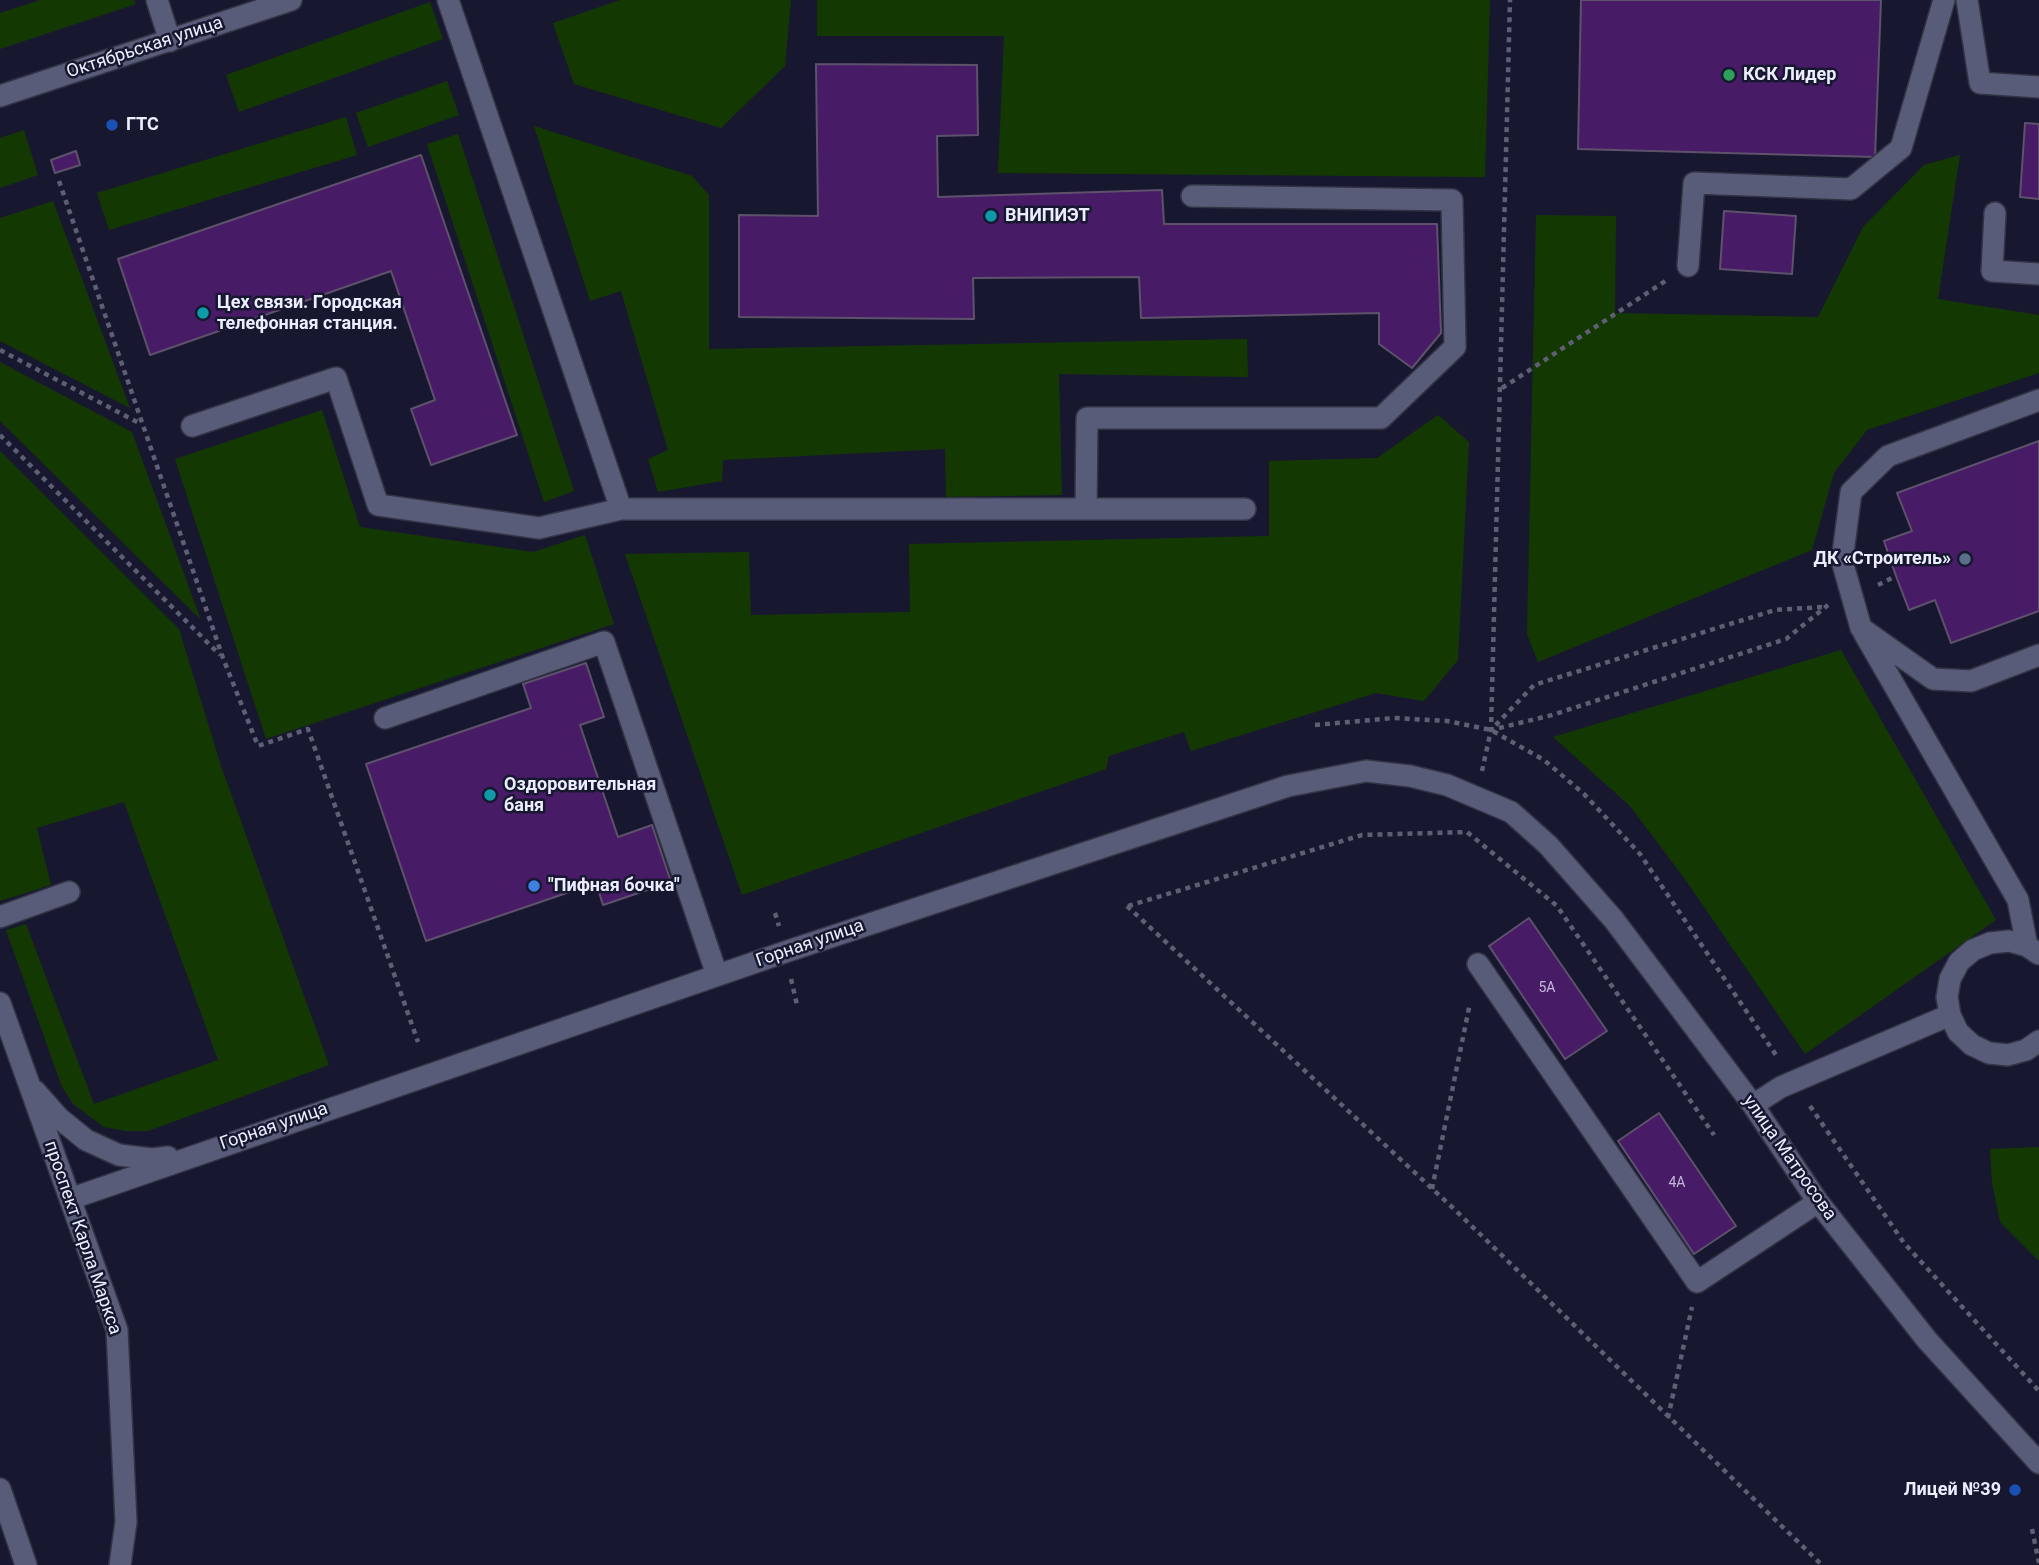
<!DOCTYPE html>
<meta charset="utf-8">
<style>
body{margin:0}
canvas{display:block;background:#171830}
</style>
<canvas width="2039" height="1565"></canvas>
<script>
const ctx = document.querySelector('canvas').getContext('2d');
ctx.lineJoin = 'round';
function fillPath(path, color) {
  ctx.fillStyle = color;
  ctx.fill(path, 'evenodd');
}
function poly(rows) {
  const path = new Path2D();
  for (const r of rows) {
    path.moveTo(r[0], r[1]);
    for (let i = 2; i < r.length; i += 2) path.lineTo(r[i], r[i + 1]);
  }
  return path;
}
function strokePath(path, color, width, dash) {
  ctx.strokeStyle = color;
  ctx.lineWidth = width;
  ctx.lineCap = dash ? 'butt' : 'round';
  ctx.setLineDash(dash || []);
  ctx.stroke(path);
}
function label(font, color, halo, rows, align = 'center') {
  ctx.font = font + ' Roboto,sans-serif';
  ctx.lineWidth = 5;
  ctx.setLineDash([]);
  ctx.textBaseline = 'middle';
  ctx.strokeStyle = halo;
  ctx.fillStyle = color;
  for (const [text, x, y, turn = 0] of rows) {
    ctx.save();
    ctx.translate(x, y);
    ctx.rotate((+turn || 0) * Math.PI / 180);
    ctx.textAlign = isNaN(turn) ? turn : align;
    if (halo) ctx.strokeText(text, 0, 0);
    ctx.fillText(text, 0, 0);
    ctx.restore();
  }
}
const green = poly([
 [40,0,134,0,136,4,0,49,0,13],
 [620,0,791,0,785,66,721,128,574,84,553,23],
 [817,0,1490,0,1485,177,998,173,1004,36,817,36],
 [430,2,443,39,239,112,226,75],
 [447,81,459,115,368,147,356,113],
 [346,117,357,155,109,230,97,193],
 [534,126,692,176,709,195,709,349,1247,339,1248,377,1059,374,1062,495,946,497,945,449,723,460,722,481,658,492,648,459,668,450,621,291,590,301],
 [24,130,38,175,0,188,0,138],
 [458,134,574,491,544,502,427,144],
 [1960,155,1938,299,2039,315,2039,373,1867,430,1834,473,1812,550,1538,662,1527,634,1536,215,1616,216,1615,313,1818,317,1863,227,1924,165],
 [53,201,130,408,0,341,0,218],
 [0,362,132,432,201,620,0,421],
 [322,410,360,527,533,552,585,535,614,624,266,739,175,459],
 [1438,415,1469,442,1458,660,1424,701,1376,693,1191,751,1184,732,1109,756,1106,769,742,895,625,554,749,552,751,615,910,612,909,544,1269,536,1269,461,1377,458],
 [0,451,179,629,221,766,329,1065,148,1131,126,1131,104,1127,73,1104,62,1087,6,930,26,924,94,1104,218,1060,124,802,37,828,51,885,0,901],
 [1841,650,1996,920,1805,1054,1687,882,1630,806,1553,737],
 [2039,1147,2039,1261,2000,1222,1992,1182,1990,1149]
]);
const building = poly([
 [1581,0,1881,0,1875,157,1578,149,1581,0],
 [816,64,977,65,978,135,937,136,938,197,1162,190,1164,224,1437,224,1441,333,1412,368,1379,344,1379,313,1141,318,1139,277,973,278,974,319,739,317,739,215,818,216,816,64],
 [2025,123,2039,124,2039,199,2020,197,2025,123],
 [76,151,80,165,55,173,51,160,76,151],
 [421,155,517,435,431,465,411,409,435,400,391,271,150,355,118,259,421,155],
 [1724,211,1796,216,1792,274,1720,269,1724,211],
 [2039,441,2039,611,1951,643,1935,600,1909,610,1896,576,1884,541,1912,531,1897,493,2039,441],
 [586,663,604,717,580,725,618,837,652,825,671,882,603,905,596,883,426,941,366,764,531,708,523,684,586,663],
 [1529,918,1607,1031,1565,1059,1489,946,1529,918],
 [1659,1113,1736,1226,1694,1254,1618,1141,1659,1113]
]);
const path = poly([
 [59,181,223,658,258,746,308,729,418,1042],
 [0,350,141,424],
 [1502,388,1667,280],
 [0,435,220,655],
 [1878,585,1896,576],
 [1822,607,1775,610,1534,685,1491,730,1552,715,1786,639,1828,605],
 [1315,725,1394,718,1447,721,1491,730,1544,760,1584,794,1640,854,1778,1058],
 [1482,771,1491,730,1510,0],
 [1127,906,1452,1207,1822,1565],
 [1128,906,1362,835,1467,832,1557,906,1714,1135],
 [775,913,779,926],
 [791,979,797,1005],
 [1810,1106,1904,1243,2039,1391],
 [1432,1189,1470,1003],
 [1668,1418,1692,1307],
 [2032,1529,2039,1563]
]);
const minor = poly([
 [157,0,170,41],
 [448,0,621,509,1245,509],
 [1967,0,1980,83,2039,87],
 [0,96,291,0],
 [1995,213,1992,271,2039,274],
 [1688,266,1694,183,1851,189,1901,148,1944,0],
 [2039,400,1888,456,1851,492,1842,561,1861,628,1933,679,1971,681,2039,655],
 [192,426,336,378,378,505,539,528,621,509],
 [1086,509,1087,418,1381,418,1455,347,1452,200,1192,196],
 [1864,633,2018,900,2027,946],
 [385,718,604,642,717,975],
 [0,917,69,892],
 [2039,954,2027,946,2009,941,1990,943,1973,950,1959,962,1950,979,1947,997,1950,1015,1958,1032,1972,1045,1989,1053,2008,1055,2026,1050,2039,1041],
 [1478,964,1697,1282,1818,1202],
 [0,1003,117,1330,126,1522,120,1565],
 [35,1091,59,1118,86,1140,119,1155,152,1159,168,1157],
 [1753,1105,1781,1087,1950,1015],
 [70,1199,785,952,1288,786,1366,771,1410,776,1447,785,1511,812,1548,845,1614,920,1753,1105,1818,1202,1927,1340,2039,1463],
 [0,1489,26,1565]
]);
const markers = [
 [1729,75,7,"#2e9e5b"],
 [112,125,7,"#1a4fb4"],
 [991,216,7,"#0f9aa8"],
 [203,313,7,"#0f9aa8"],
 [1965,559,7,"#5c6f8a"],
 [490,795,7,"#0f9aa8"],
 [534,886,7,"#3f7fe0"],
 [2015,1490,7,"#1a4fb4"]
];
const numberNames = [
 ["5А",1547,988],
 ["4А",1677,1183]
];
const streetNames = [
 ["Октябрьская улица",145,48,-18],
 ["Горная улица",810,944,-19],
 ["Горная улица",274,1127,-19],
 ["улица Матросова",1789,1158,55],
 ["проспект Карла Маркса",82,1238,71]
];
const poiNames = [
 ["КСК Лидер",1743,75],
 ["ГТС",126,125],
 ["ВНИПИЭТ",1005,216],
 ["Цех связи. Городская",217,303],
 ["телефонная станция.",217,324],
 ["ДК «Строитель»",1951,559,"right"],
 ["Оздоровительная",504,785],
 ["баня",504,806],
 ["\"Пифная бочка\"",548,886],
 ["Лицей №39",2001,1490,"right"]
];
fillPath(green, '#143802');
fillPath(building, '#471b66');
strokePath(building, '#5e516b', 2);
strokePath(minor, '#323345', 24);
strokePath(path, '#5e5f75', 4.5, [5, 5]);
strokePath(minor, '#585c78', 21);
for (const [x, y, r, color] of markers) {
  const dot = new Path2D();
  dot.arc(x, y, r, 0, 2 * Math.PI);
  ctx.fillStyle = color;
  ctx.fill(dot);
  strokePath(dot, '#171830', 2.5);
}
label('14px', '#c2b9d9', null, numberNames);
label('18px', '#ebeeff', '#171830', streetNames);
label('bold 18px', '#ebeeff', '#171830', poiNames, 'left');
</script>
